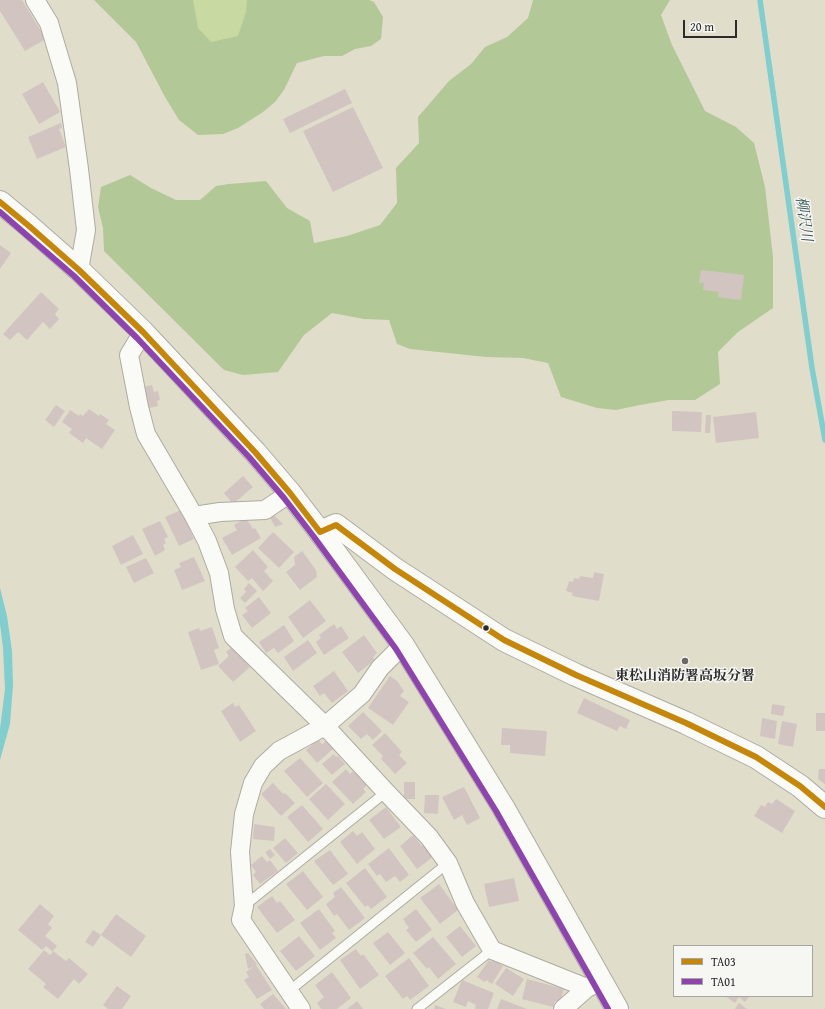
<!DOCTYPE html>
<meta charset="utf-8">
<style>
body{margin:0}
#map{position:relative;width:825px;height:1009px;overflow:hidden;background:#e1ddcb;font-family:"Gentium Book Plus",serif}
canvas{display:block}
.legend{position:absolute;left:673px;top:945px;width:140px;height:52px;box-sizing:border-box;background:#f6f6f2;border:1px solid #a5a5a2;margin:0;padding:5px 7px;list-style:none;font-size:12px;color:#2b2b2b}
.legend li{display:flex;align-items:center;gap:8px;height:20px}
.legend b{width:20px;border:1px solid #a5a5a2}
.scale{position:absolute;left:683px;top:20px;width:54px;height:18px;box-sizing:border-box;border:2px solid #2b2b2b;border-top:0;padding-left:5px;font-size:12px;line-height:14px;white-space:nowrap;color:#2b2b2b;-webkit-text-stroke:3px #f6f6f2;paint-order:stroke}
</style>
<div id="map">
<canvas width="825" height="1009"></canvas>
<ul class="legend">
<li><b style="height:5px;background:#c4870b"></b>TA03</li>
<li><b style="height:5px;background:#8e44ad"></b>TA01</li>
</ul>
<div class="scale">20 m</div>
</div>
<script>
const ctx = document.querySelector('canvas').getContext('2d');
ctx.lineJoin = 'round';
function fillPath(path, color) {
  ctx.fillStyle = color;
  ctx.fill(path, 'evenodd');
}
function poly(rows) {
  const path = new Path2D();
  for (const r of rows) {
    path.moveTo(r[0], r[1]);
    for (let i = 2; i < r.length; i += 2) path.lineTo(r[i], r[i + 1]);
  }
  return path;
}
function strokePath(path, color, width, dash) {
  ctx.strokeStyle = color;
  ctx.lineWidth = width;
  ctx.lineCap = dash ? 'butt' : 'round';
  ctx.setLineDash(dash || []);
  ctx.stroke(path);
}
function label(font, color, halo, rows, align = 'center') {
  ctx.font = font + ' "Gentium Book Plus","Noto Serif JP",serif';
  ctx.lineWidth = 3;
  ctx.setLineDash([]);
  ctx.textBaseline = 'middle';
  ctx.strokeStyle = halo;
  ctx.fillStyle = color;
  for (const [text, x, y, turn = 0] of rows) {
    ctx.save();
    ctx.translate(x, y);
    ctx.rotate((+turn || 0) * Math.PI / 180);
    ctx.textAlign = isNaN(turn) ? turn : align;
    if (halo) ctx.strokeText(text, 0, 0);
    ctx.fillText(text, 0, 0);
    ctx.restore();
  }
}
const green = poly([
 [160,0,357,0,217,71]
]);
const forest = poly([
 [94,0,193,0,198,28,211,42,238,36,246,12,247,0,369,0,374,2,383,17,381,39,371,46,355,49,342,56,324,56,297,63,284,90,275,102,263,112,238,128,223,134,198,135,179,120,165,97,136,42],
 [533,0,670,0,661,15,672,45,705,111,736,127,754,143,765,187,773,257,773,308,738,332,718,352,720,384,695,400,669,400,640,405,616,410,597,408,561,397,548,363,523,358,486,357,410,349,397,344,389,320,364,319,332,313,304,335,278,372,243,375,224,370,104,251,103,228,98,207,101,187,130,175,151,188,176,200,200,200,216,186,229,184,266,181,287,208,310,221,314,243,347,236,380,225,397,203,396,168,419,143,418,117,449,81,471,64,485,47,507,37,528,18]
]);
const water = poly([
 [0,588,7,616,12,651,13,685,10,724,0,760,0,729,5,689,3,648,0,624]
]);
const stream = poly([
 [760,0,812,368,825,440]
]);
const building = poly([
 [0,0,22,0,46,39,25,51,0,11],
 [43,82,60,112,39,124,22,94],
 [345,89,352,103,290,133,283,119],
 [353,107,383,168,333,192,303,131],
 [61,123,62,128,59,129,66,147,37,159,28,137],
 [0,245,11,253,0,269],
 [701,270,744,275,741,300,718,297,719,292,703,290,704,283,699,282],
 [41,292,59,309,55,314,59,319,50,329,43,322,27,340,18,332,10,340,3,334],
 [152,385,154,392,158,391,160,400,157,401,158,406,145,409,140,388],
 [56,405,65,411,54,427,45,420],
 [89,409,99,416,100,414,109,420,106,424,115,430,102,449,86,438,83,443,69,433,72,429,62,422,70,410,79,416,80,414,83,416],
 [672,411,702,412,701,432,672,431],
 [756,412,759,438,716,443,713,417],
 [706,415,711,415,710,433,705,433],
 [243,476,253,487,233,504,224,493],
 [183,509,193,529,190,530,194,539,179,546,165,517],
 [272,513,283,524,275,527,268,514],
 [246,518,253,529,255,528,261,538,232,555,222,538,237,530,234,525],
 [160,521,168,537,164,539,166,543,163,545,165,550,155,556,142,529],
 [273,532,294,552,279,568,258,548],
 [133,535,143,554,121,565,112,546],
 [253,550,268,567,264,571,273,581,263,591,252,578,248,581,235,567],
 [302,551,316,570,317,577,300,590,286,572,295,565,294,557],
 [194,557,205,581,182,590,174,570,181,567,179,563],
 [146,558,154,573,134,583,126,567],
 [594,572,604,574,599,601,572,596,573,593,566,591,569,581,573,582,574,578,579,579,580,576,593,578],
 [249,583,257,591,245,603,240,598,246,592,244,589],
 [259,597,271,613,252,628,242,615,248,611,245,608],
 [310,600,326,621,303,638,288,617],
 [334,624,337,629,341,626,349,638,324,655,316,642,321,638,319,635],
 [284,625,294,641,278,653,274,648,266,653,259,642],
 [212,627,219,648,214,650,219,664,201,670,188,632,199,628,200,631],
 [364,635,377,653,373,657,375,660,358,673,342,652],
 [308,640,317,653,293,671,284,657],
 [232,647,250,667,233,682,218,666,229,656,226,652],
 [334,671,348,691,332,703,324,693,320,696,313,686],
 [390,676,397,681,404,691,400,696,409,702,393,725,368,708],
 [584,698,630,720,626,729,620,726,617,731,577,713],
 [233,703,235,707,239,705,256,731,240,742,221,711],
 [772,704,785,706,783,716,771,714],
 [363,712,382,731,373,740,367,734,361,739,348,726],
 [816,713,825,713,825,731,816,731],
 [762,718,777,721,775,739,760,736],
 [782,721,797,724,793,747,778,744],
 [502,728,547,731,545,756,510,753,510,745,501,745],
 [385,733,402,752,399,755,407,763,395,774,381,759,383,756,372,745],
 [318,740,322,744,326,741,333,749,317,763,306,750],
 [334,754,336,757,338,756,345,764,332,775,322,764],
 [300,758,323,783,307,797,284,771],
 [346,769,350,774,353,771,367,785,363,789,366,792,353,804,332,782],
 [819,769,825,769,825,784,818,779],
 [404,782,415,782,415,799,404,799],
 [273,783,283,794,285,793,295,803,281,816,261,794],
 [326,784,345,804,328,820,309,799],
 [464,787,480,818,467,825,462,815,454,820,442,797],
 [425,795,439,795,438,814,424,813],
 [776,799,795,811,782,833,754,816,761,805,765,807,768,802,772,804],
 [302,805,323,829,308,842,287,817],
 [386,807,401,827,384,839,369,820],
 [254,824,275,827,274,841,253,839],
 [353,831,357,836,362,832,375,849,357,864,340,842],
 [413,835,422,846,424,845,433,857,417,869,400,846],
 [285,838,298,853,286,863,273,848],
 [389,848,409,875,400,882,395,876,386,882,380,874,377,876,368,864],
 [270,849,275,855,270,859,265,852],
 [330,850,348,874,333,885,314,861],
 [262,856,267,862,270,860,278,871,260,884,253,875,256,872,251,865],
 [365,868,387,897,371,909,368,905,365,907,346,883],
 [303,871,323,897,307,910,286,884],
 [514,878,519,901,489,907,484,884],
 [439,884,458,910,440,924,420,898],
 [341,887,365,918,349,930,337,914,334,916,326,904,335,897,333,893],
 [272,896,277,903,280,901,295,920,277,933,257,907],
 [40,904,54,916,48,924,52,928,45,936,57,946,53,951,66,961,69,958,88,974,79,984,74,979,58,999,43,987,46,984,28,969,44,950,50,955,53,952,46,946,42,950,18,930],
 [319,909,335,931,332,933,336,938,320,950,300,923],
 [416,909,432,930,416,942,406,930,409,928,403,919],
 [116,914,146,936,131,957,101,935,93,947,85,942,93,930,101,935],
 [460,926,476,946,462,957,446,937],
 [388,932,405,953,390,965,373,943],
 [299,936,315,956,296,971,280,951],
 [433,937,456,964,438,979,429,967,427,969,413,953],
 [356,949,361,956,363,954,379,975,360,989,340,960],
 [248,953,257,964,256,965,272,990,257,999,244,980,249,977,246,972,253,967,248,969,245,954],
 [409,958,429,986,410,1000,407,996,403,999,385,976],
 [489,960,492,962,494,960,503,966,492,984,486,980,485,982,477,977],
 [506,968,524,979,513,996,495,984],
 [332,972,351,998,337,1009,321,1009,317,1003,324,997,315,985],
 [527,979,564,989,560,1002,555,1001,553,1007,522,999],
 [462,980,494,993,488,1009,475,1009,476,1005,468,1001,466,1007,453,1002],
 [117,986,131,996,122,1009,108,1009,103,1005],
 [273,994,286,1009,264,1009,260,1004],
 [725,996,750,996,745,1002,739,997,735,1003],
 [501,999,527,1009,497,1009],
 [357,1001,363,1009,347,1009],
 [739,1003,747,1009,735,1009],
 [435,1005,446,1009,434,1009]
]);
const service = poly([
 [244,906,386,792],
 [289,991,448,863],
 [417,1009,492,950]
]);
const minor = poly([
 [35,0,49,23,67,83,79,169,86,230,79,270],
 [143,332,129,355,139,407,146,434,194,516],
 [290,493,265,510,220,512,194,516,207,541,219,573,225,609,233,636,325,726,386,792,429,837,448,863,465,903,492,950,587,988],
 [301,1009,241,920,244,906,240,852,244,814,253,783,263,766,279,751,325,726,362,694,380,668,403,645],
 [563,1009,587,988,597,983]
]);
const tertiary = poly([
 [320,532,336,525,395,569,504,640,576,675,686,723,756,757,800,786,825,807]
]);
const secondary = poly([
 [0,202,29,226,79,270,143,332,255,452,290,493,320,532,403,645,503,807,617,1009]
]);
const bus1 = poly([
 [0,202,29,226,79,270,143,332,255,452,290,493,320,532,336,525,395,569,504,640,576,675,686,723,756,757,800,786,825,807]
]);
const bus2 = poly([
 [0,212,74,276,137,338,249,457,284,498,314,537,396,649,496,811,608,1009]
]);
const markers = [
 [486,628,3.5,"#2b2b2b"],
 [685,661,4,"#6b6963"]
];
const poiNames = [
 ["東松山消防署高坂分署",685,676]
];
const waterNames = [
 ["柳沢川",803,219,82]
];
fillPath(green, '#c8d9a1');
fillPath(forest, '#b3c897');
fillPath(water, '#82cdce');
strokePath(stream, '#82cdce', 5.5);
fillPath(building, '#d2c5c1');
strokePath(service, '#aeaca0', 11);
strokePath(minor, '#aeaca0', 20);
strokePath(tertiary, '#aeaca0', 24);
strokePath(secondary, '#aeaca0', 24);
strokePath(service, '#fafaf7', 9);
strokePath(minor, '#fafaf7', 18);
strokePath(tertiary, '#fafaf7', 22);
strokePath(secondary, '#fafaf7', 22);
strokePath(bus1, '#c4870b', 6);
strokePath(bus2, '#8e44ad', 6);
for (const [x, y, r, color] of markers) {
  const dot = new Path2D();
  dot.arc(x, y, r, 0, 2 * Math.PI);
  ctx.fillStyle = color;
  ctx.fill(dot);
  strokePath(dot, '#f6f6f2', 1.5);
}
label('bold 14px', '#2b2b2b', '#f6f6f2', poiNames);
label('italic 15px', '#395a5d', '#f6f6f2', waterNames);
</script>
